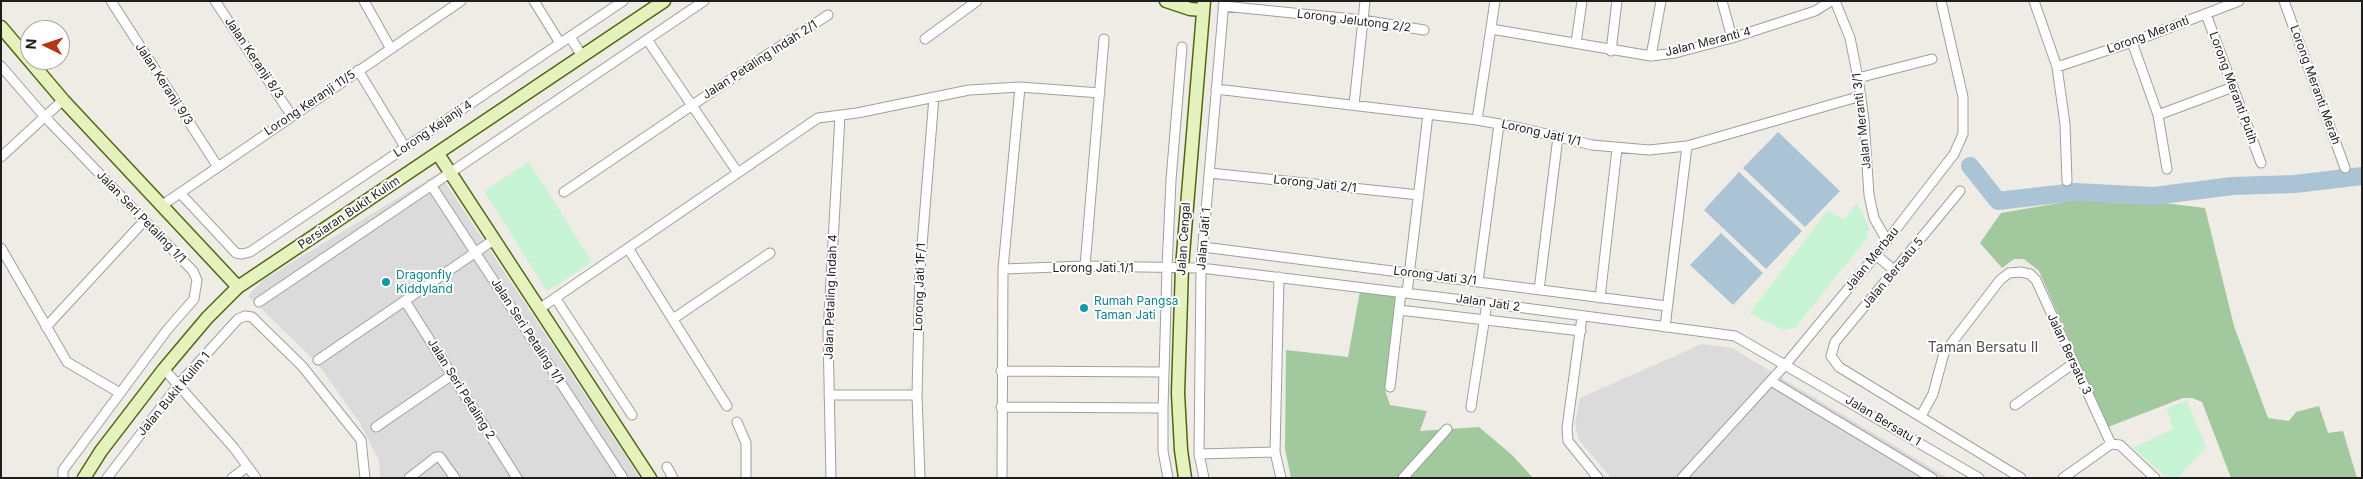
<!DOCTYPE html>
<meta charset="utf-8">
<style>
body{margin:0}
#map{position:relative;width:2363px;height:479px;overflow:hidden;background:#eeece5;font-family:Inter,sans-serif}
canvas{display:block}
.frame{position:absolute;inset:0;border:2px solid #1e1e1e;pointer-events:none}
.north{position:absolute;left:20px;top:20px;width:50px;height:50px;box-sizing:border-box;background:#fff;border:1px solid #a5a5a5;border-radius:50%;rotate:274deg;font-size:14px;font-weight:700;line-height:20px;text-align:center;color:#1e1e1e}
.north::after{content:'';display:block;margin:auto;width:18px;height:22px;background:#b53516;clip-path:polygon(50% 0,100% 100%,50% 72%,0 100%)}
</style>
<div id="map">
<canvas width="2363" height="479"></canvas>
<div class="frame"></div>
<div class="north">N</div>
</div>
<script>
const ctx = document.querySelector('canvas').getContext('2d');
ctx.lineJoin = 'round';
function fillPath(path, color) {
  ctx.fillStyle = color;
  ctx.fill(path, 'evenodd');
}
function poly(rows) {
  const path = new Path2D();
  for (const r of rows) {
    path.moveTo(r[0], r[1]);
    for (let i = 2; i < r.length; i += 2) path.lineTo(r[i], r[i + 1]);
  }
  return path;
}
function strokePath(path, color, width, dash) {
  ctx.strokeStyle = color;
  ctx.lineWidth = width;
  ctx.lineCap = dash ? 'butt' : 'round';
  ctx.setLineDash(dash || []);
  ctx.stroke(path);
}
function label(font, color, halo, rows, align = 'center') {
  ctx.font = font + ' Inter,sans-serif';
  ctx.lineWidth = 4;
  ctx.setLineDash([]);
  ctx.textBaseline = 'middle';
  ctx.strokeStyle = halo;
  ctx.fillStyle = color;
  for (const [text, x, y, turn = 0] of rows) {
    ctx.save();
    ctx.translate(x, y);
    ctx.rotate((+turn || 0) * Math.PI / 180);
    ctx.textAlign = isNaN(turn) ? turn : align;
    if (halo) ctx.strokeText(text, 0, 0);
    ctx.fillText(text, 0, 0);
    ctx.restore();
  }
}
const residential = poly([
 [439,173,640,478,380,478,379,461,360,423,317,363,248,296,263,280],
 [1702,344,1732,348,1948,478,1611,478,1579,440,1575,424,1580,398]
]);
const forest = poly([
 [2083,199,2147,201,2205,208,2234,326,2268,418,2289,421,2296,412,2319,406,2328,433,2343,431,2357,478,2231,478,2202,402,2192,398,2183,398,2108,427,2039,271,2024,259,2014,259,2002,268,1980,243,2001,213],
 [1360,291,1397,296,1385,390,1390,405,1427,411,1420,431,1479,427,1512,455,1533,478,1291,478,1285,449,1286,350,1348,357]
]);
const park = poly([
 [529,162,592,262,547,291,484,191],
 [1857,203,1869,227,1867,238,1795,328,1783,330,1750,313,1828,210,1844,220],
 [2187,401,2206,447,2177,478,2167,478,2133,448,2173,429,2167,408]
]);
const water = poly([
 [1778,132,1840,191,1805,227,1743,168],
 [1739,172,1802,231,1766,269,1704,210],
 [1721,233,1763,273,1733,305,1690,265]
]);
const river = poly([
 [1970,166,1998,201,2075,192,2154,196,2232,186,2295,184,2362,176]
]);
const street = poly([
 [111,1,218,167],
 [215,1,292,116],
 [364,1,391,49],
 [534,1,560,43],
 [1722,1,1732,38],
 [1835,1,1850,38,1858,78,1864,120,1869,195,1874,218,1887,241],
 [2034,1,2057,67,2065,124,2067,181],
 [2284,1,2345,168],
 [1223,6,1363,20,1424,30],
 [2206,14,2261,163],
 [1491,29,1651,56,1675,53,1732,38,1815,11,1831,1],
 [570,37,582,56],
 [925,39,977,1],
 [648,41,738,173],
 [2132,42,2158,115,2167,169],
 [1576,43,1582,1],
 [1611,51,1617,1],
 [1651,56,1661,1],
 [1,66,45,117,193,271,197,280,194,299,167,330,63,470,63,478],
 [2057,67,2132,42,2239,1],
 [358,70,405,147],
 [1858,78,1932,59],
 [1216,89,1477,120,1521,128,1592,145,1649,150,1687,146,1861,96],
 [1354,105,1365,1],
 [2158,115,2233,87],
 [1477,120,1495,1],
 [1,157,63,100],
 [1210,173,1419,195],
 [431,185,623,478],
 [1960,191,1835,342,1831,356,1839,367,2021,478],
 [564,192,765,56,828,15],
 [180,193,236,253,242,254,250,252,623,1],
 [161,206,461,1],
 [1203,247,1667,306],
 [1,248,67,362,120,393],
 [628,248,727,406],
 [1876,255,1895,271],
 [1085,266,1104,39],
 [1003,269,1085,266,1201,268,1487,303,1735,336,1979,478],
 [1279,277,1275,452,1281,478],
 [1478,282,1499,124],
 [1539,290,1558,137],
 [1407,293,1428,114],
 [1600,298,1617,149],
 [556,299,632,415],
 [405,301,517,478],
 [259,302,704,1],
 [539,309,818,118,857,113,969,90,1020,87,1100,93],
 [1399,310,1581,331],
 [1582,317,1567,428,1568,441,1598,478],
 [673,319,770,253],
 [46,327,144,221],
 [1665,327,1687,146],
 [318,360,495,239],
 [164,369,234,448,256,478],
 [1001,371,1164,372],
 [1771,381,1932,478],
 [1390,387,1401,292],
 [829,395,917,395],
 [2015,405,2074,363],
 [1001,407,1163,408],
 [1471,407,1487,303],
 [1921,416,1933,394,1944,353,2000,280,2009,273,2020,272,2030,274,2036,280,2111,444],
 [737,422,746,443,746,478],
 [376,427,452,375],
 [1199,454,1275,452],
 [667,467,673,478],
 [107,478,179,384,238,319,245,316,252,317,302,366,361,440,365,478],
 [232,478,247,467],
 [409,478,436,457,440,457,455,478],
 [831,478,828,333,840,116],
 [920,478,917,395,920,270,934,97],
 [1002,478,1003,269,1020,87],
 [1168,478,1163,451,1163,408,1167,268,1171,180,1182,47],
 [1204,478,1199,454,1201,268,1224,1],
 [1403,478,1447,429],
 [1682,478,1786,364,1876,255,1954,154,1963,134,1963,97,1941,1],
 [2063,478,2111,444,2120,445,2155,478]
]);
const secondary = poly([
 [1166,1,1190,9,1203,10],
 [1,27,63,100,238,287],
 [438,154,650,478],
 [84,478,101,451,164,369,207,318,238,287,664,1],
 [1185,478,1181,450,1178,393,1182,267,1204,1]
]);
const markers = [
 [386,282,5,"#0f9aa8"],
 [1084,308,5,"#0f9aa8"]
];
const streetNames = [
 ["Lorong Jelutong 2/2",1354,21,7],
 ["Lorong Meranti",2148,35,-20],
 ["Jalan Meranti 4",1708,42,-14],
 ["Jalan Keranji 8/3",254,58,56],
 ["Jalan Petaling Indah 2/1",760,60,-33],
 ["Jalan Keranji 9/3",164,84,57],
 ["Lorong Meranti Merah",2315,85,70],
 ["Lorong Meranti Putih",2233,88,70],
 ["Lorong Keranji 11/5",310,103,-34],
 ["Jalan Meranti 3/1",1862,121,-96],
 ["Lorong Kejanji 4",433,129,-34],
 ["Lorong Jati 1/1",1541,133,13],
 ["Lorong Jati 2/1",1315,184,6],
 ["Persiaran Bukit Kulim",349,213,-34],
 ["Jalan Seri Petaling 1/1",141,217,46],
 ["Jalan Cengal",1184,239,-86],
 ["Jalan Jati 1",1204,239,-85],
 ["Jalan Merbau",1872,259,-51],
 ["Lorong Jati 1/1",1093,268],
 ["Jalan Bersatu 5",1893,273,-50],
 ["Lorong Jati 3/1",1435,276,7],
 ["Lorong Jati 1F/1",920,287,-88],
 ["Jalan Petaling Indah 4",831,297,-88],
 ["Jalan Jati 2",1488,303,8],
 ["Jalan Seri Petaling 1/1",527,331,57],
 ["Jalan Bersatu 3",2069,354,65],
 ["Jalan Seri Petaling 2",461,389,58],
 ["Jalan Bukit Kulim 1",174,394,-50],
 ["Jalan Bersatu 1",1883,421,31]
];
const cultureNames = [
 ["Dragonfly",396,275],
 ["Kiddyland",396,289],
 ["Rumah Pangsa",1094,301],
 ["Taman Jati",1094,315]
];
const neighbourhoodNames = [
 ["Taman Bersatu Ⅱ",1983,348]
];
fillPath(residential, '#dcdbdb');
fillPath(forest, '#a2c89e');
fillPath(park, '#c6f3d3');
fillPath(water, '#aac4d6');
strokePath(river, '#aac4d6', 18);
strokePath(street, '#9f9f9f', 11);
strokePath(secondary, '#4e6811', 15);
strokePath(street, '#fff', 9);
strokePath(secondary, '#e5f2be', 12);
for (const [x, y, r, color] of markers) {
  const dot = new Path2D();
  dot.arc(x, y, r, 0, 2 * Math.PI);
  ctx.fillStyle = color;
  ctx.fill(dot);
  strokePath(dot, '#fff', 2);
}
label('12px', '#1e1e1e', '#fff', streetNames);
label('12px', '#0d838f', '#fff', cultureNames, 'left');
label('14px', '#515151', '#fff', neighbourhoodNames);
</script>
